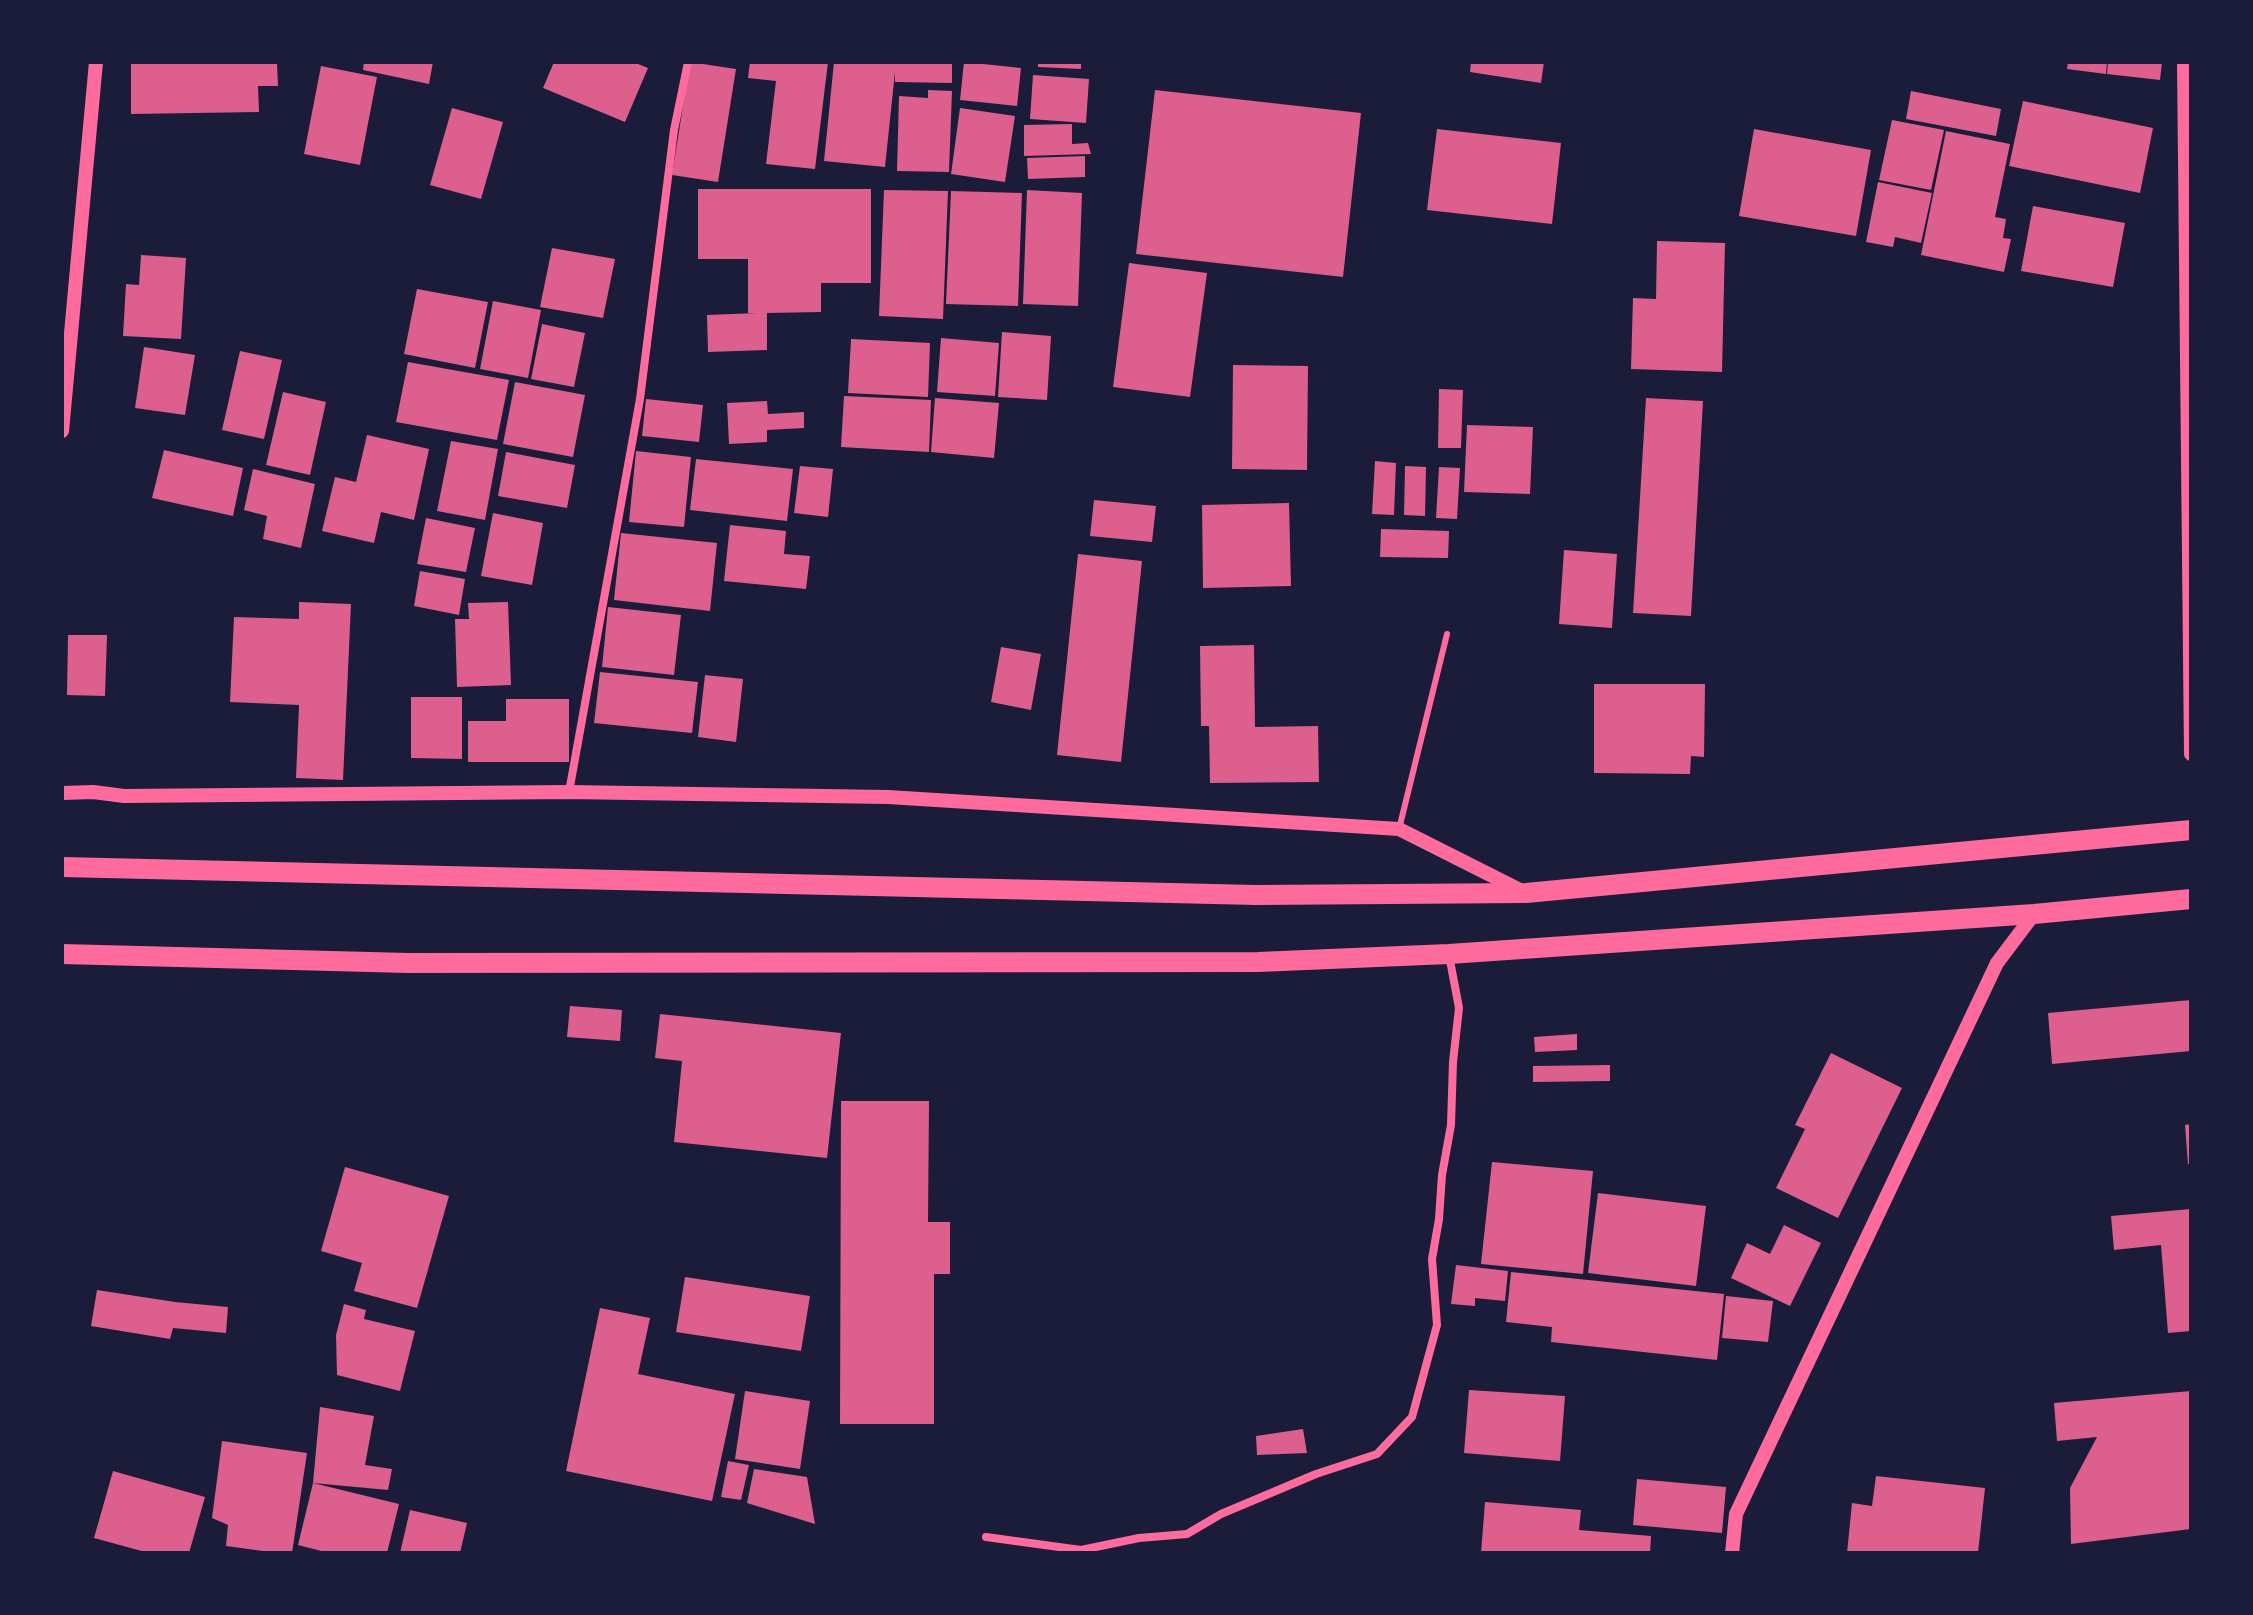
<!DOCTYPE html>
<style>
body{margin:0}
#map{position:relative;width:2253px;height:1615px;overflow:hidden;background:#1b1b3a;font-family:"Titillium Web",sans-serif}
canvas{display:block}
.frame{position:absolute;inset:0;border:64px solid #1b1b3a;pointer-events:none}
</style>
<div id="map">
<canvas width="2253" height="1615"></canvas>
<div class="frame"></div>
</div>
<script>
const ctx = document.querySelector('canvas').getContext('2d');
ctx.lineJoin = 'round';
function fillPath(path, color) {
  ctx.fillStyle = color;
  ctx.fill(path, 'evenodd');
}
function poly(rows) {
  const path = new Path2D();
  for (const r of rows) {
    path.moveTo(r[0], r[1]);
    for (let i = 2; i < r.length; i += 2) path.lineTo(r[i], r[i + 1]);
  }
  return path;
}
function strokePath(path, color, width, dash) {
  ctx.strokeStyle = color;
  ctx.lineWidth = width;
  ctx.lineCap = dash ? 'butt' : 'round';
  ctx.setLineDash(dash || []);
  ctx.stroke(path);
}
const building = poly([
 [131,62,277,62,278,86,258,86,259,112,131,114],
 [364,62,433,62,429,84,363,70],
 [554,62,633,62,648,68,625,122,543,88],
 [690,62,736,69,718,182,672,175],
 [750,62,828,62,815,169,766,164,776,81,748,78],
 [834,62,952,62,952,83,895,82,895,72,885,167,824,161],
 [964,62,1021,68,1017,106,960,100],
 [1038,62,1081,62,1081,69,1038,67],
 [1471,62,1544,62,1541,83,1470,72],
 [2068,62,2107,62,2106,74,2067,69],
 [2108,62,2162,62,2160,80,2107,74],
 [321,66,377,77,360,165,304,154],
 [1033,75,1089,79,1086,123,1030,119],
 [928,90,952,91,949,172,897,171,899,96,928,98],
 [1155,90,1361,113,1343,277,1136,254],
 [1911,91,2001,109,1996,136,1906,119],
 [2023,101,2153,128,2140,193,2009,166],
 [452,108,503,122,481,199,430,185],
 [960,108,1015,116,1005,182,951,174],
 [1892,120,1944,130,1931,190,1879,180],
 [1072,124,1072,144,1088,143,1091,154,1024,156,1024,125],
 [1437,129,1561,143,1552,224,1427,210],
 [1754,129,1871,150,1856,236,1739,216],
 [1946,131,2010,144,1995,217,2006,219,2003,238,2011,239,2004,272,1921,255],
 [1085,156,1085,177,1028,179,1027,158],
 [1878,182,1932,193,1921,243,1895,237,1893,247,1866,242],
 [698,189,871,189,871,283,821,283,821,312,767,313,767,350,708,352,707,315,758,313,748,313,748,259,698,259],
 [884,190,948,191,943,319,879,316],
 [1027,190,1082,193,1078,306,1023,304],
 [951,191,1022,193,1018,306,946,304],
 [2033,206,2125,223,2113,287,2021,271],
 [1657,241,1725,243,1722,372,1631,369,1633,298,1656,299],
 [552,248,615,259,603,318,540,307],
 [141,255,186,258,181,339,123,336,126,284,139,285],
 [1129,263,1207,273,1190,397,1113,387],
 [417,289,488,302,475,368,404,354],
 [493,301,541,310,528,378,480,369],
 [542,324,585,333,574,387,531,379],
 [1002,332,1051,336,1047,400,998,397],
 [941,338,999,343,995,396,937,392],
 [851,339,930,343,928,397,848,393],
 [144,347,195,355,185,415,135,408],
 [240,351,282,360,264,439,222,430],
 [408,362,509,380,497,440,396,422],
 [1233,365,1308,366,1307,470,1232,469],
 [515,382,585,395,573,457,503,444],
 [1439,389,1463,390,1461,448,1438,448],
 [283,392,326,402,310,475,266,465],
 [844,396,931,400,929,452,841,447],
 [935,398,999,403,994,458,931,452],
 [1646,398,1703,401,1691,616,1633,613],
 [646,399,703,405,699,442,642,436],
 [767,401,768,414,804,412,804,428,767,430,767,442,729,444,727,403],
 [1467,425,1533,427,1530,494,1464,492],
 [367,435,429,449,414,520,381,512,374,543,322,531,335,477,356,482],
 [451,441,498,449,485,520,437,511],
 [164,450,243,468,233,516,152,498],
 [636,451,691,457,684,527,629,522],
 [506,452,575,465,567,508,498,496],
 [696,459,793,469,787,521,690,510],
 [1375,461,1396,463,1394,515,1372,514],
 [800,466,833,469,828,517,794,513],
 [1405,466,1426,467,1425,516,1404,515],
 [1439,467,1460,468,1457,519,1436,518],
 [253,469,315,484,301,548,263,539,267,516,244,510],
 [1094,500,1156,506,1152,542,1090,536],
 [1289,503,1291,586,1203,588,1202,505],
 [493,513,543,523,532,585,481,576],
 [426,518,475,528,466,572,417,564],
 [730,525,786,531,784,554,810,556,806,589,724,581],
 [1381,529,1449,531,1448,558,1380,557],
 [621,533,717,543,710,611,614,600],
 [1564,550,1617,554,1612,628,1559,624],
 [1078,554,1142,561,1121,762,1057,755],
 [420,571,465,579,459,615,414,606],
 [299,602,351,604,343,780,296,778,299,705,230,702,234,617,299,619],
 [508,602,511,685,457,687,455,619,469,619,468,603],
 [608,607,681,615,674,675,602,667],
 [68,635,107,635,105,696,67,695],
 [1254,645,1255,727,1318,726,1319,782,1210,783,1209,726,1201,726,1200,646],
 [1001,647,1041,654,1031,710,991,702],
 [600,672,698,682,692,733,594,723],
 [705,675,743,679,736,742,698,737],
 [1594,684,1705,684,1704,757,1691,756,1690,774,1594,773],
 [411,697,462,697,462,759,411,758],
 [506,699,569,699,569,762,468,762,468,721,506,721],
 [2191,1000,2191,1051,2052,1064,2048,1013],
 [570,1006,622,1010,620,1041,567,1037],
 [660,1014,841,1033,827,1158,674,1142,682,1061,655,1058],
 [1577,1034,1577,1050,1535,1052,1534,1037],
 [1831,1053,1902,1088,1838,1218,1776,1188,1805,1129,1795,1125],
 [1610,1065,1610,1081,1533,1082,1533,1066],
 [841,1101,929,1101,928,1222,950,1222,950,1274,934,1274,934,1424,840,1424],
 [2191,1124,2191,1164,2188,1164,2185,1125],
 [1492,1162,1593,1171,1583,1274,1481,1264],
 [345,1167,449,1196,417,1308,354,1291,362,1263,321,1251],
 [1598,1193,1706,1206,1696,1286,1588,1273],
 [2191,1209,2191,1331,2168,1333,2161,1245,2114,1250,2111,1216],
 [1784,1225,1821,1243,1790,1306,1731,1278,1747,1243,1770,1254],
 [1456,1265,1508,1271,1505,1301,1475,1298,1475,1306,1451,1304],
 [1511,1272,1724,1294,1717,1360,1551,1342,1552,1327,1506,1322],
 [685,1277,810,1296,801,1351,676,1332],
 [97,1290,175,1302,228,1307,226,1333,173,1328,170,1339,91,1326],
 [1726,1296,1773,1301,1768,1342,1722,1338],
 [344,1304,366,1310,364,1319,415,1331,400,1391,337,1375,336,1335],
 [600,1308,650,1318,638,1374,735,1394,712,1501,566,1471],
 [1469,1390,1565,1396,1560,1461,1464,1453],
 [745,1391,810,1401,800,1469,735,1459],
 [2191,1391,2191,1529,2071,1544,2070,1488,2097,1437,2057,1441,2054,1403],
 [320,1407,374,1416,365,1465,392,1469,388,1490,313,1483,399,1504,387,1553,329,1553,298,1545,313,1483],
 [1303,1429,1307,1453,1257,1455,1256,1436],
 [222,1441,307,1453,292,1553,278,1553,226,1546,228,1525,212,1518],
 [728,1461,749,1465,741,1500,721,1497],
 [754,1469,807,1477,815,1524,747,1503],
 [113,1471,205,1497,189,1553,149,1553,94,1538],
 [1876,1476,1985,1488,1978,1553,1847,1553,1852,1503,1872,1506],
 [1637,1479,1726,1487,1722,1533,1633,1525],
 [1485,1502,1581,1510,1579,1530,1651,1536,1650,1553,1481,1553],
 [410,1510,467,1523,460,1553,400,1553]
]);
const service = poly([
 [1399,829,1447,634]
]);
const minor = poly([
 [569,792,640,399,674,130,688,62],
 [986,1537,1081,1550,1139,1538,1187,1534,1221,1514,1316,1474,1377,1454,1412,1417,1437,1325,1432,1259,1439,1219,1442,1175,1451,1125,1453,1062,1459,1008,1449,955]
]);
const tertiary = poly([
 [2184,62,2191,754],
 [62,431,96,62],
 [62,793,93,792,124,796,569,792,888,797,1399,829,1522,891],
 [1732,1553,1736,1514,1997,963,2034,914]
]);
const primary = poly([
 [62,867,1256,895,1526,893,2191,830],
 [62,954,408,963,1258,962,1449,954,2034,914,2191,899]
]);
fillPath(building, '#dd5f8e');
strokePath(service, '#ff6b9d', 6);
strokePath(minor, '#ff6b9d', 8);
strokePath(tertiary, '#ff6b9d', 14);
strokePath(primary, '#ff6b9d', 20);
</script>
